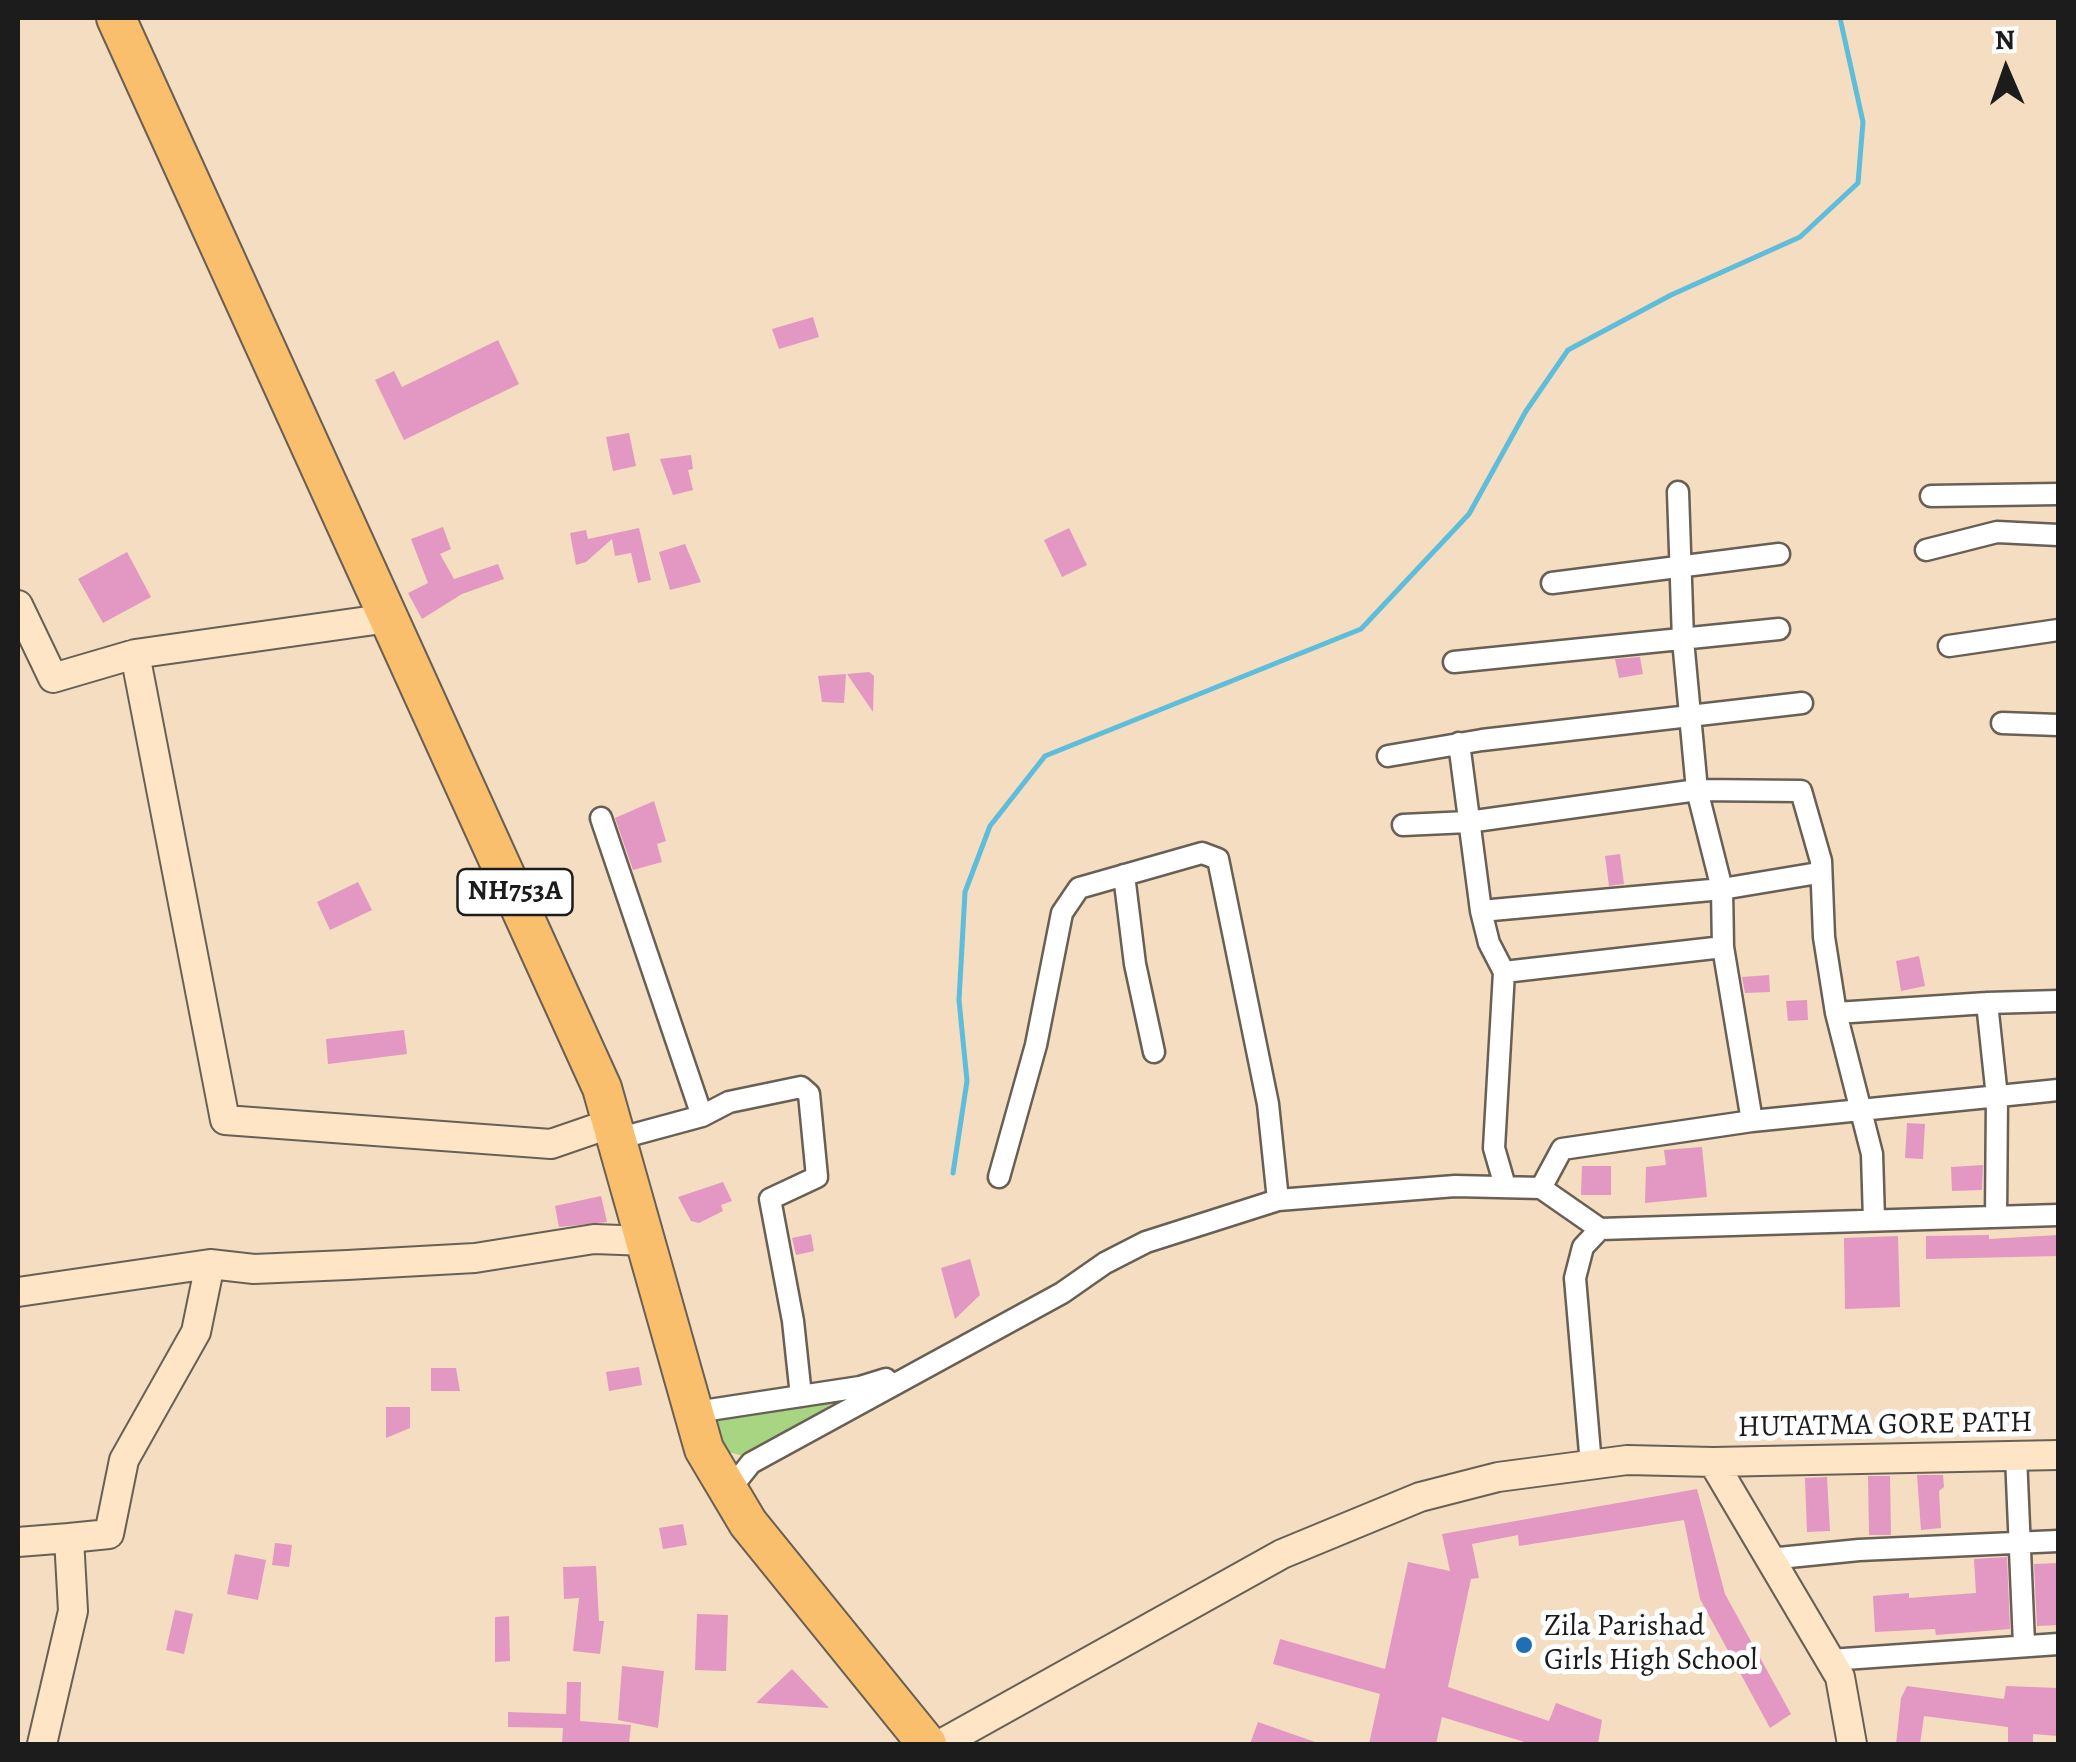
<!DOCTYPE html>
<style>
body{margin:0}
#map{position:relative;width:2076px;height:1762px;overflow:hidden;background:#f4ddc0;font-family:Alegreya,serif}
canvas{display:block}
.frame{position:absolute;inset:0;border:20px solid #1c1c1c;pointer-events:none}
.north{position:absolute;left:1956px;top:20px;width:100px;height:100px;-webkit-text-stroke:8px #fff;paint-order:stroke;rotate:358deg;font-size:28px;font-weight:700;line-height:40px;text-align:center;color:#1c1c1c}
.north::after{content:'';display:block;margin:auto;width:35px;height:45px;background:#1c1c1c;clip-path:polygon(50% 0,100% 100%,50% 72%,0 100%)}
</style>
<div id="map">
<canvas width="2076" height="1762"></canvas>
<div class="frame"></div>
<div class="north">N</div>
</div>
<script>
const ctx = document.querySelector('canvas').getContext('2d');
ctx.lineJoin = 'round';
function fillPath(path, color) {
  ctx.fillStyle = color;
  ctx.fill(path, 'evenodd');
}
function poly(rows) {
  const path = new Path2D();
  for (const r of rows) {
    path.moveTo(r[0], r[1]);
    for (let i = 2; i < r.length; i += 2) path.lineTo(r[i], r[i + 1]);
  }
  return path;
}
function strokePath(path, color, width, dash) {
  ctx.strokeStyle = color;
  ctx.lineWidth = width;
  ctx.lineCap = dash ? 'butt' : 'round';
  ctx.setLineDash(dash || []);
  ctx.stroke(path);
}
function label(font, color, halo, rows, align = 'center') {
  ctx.font = font + ' Alegreya,serif';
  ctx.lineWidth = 10;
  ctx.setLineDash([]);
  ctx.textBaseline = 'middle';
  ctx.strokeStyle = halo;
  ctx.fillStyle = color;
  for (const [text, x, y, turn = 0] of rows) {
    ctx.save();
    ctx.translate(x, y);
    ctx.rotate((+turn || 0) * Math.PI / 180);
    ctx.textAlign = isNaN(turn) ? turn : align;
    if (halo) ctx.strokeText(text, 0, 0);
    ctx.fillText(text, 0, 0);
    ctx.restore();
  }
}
const green = poly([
 [846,1396,743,1456,726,1451,720,1441,714,1421,727,1411]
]);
const stream = poly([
 [953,1173,967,1081,959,1000,965,892,990,826,1045,756,1361,629,1469,514,1526,411,1568,350,1671,295,1800,237,1858,183,1863,122,1840,18]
]);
const building = poly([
 [813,317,819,337,779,349,772,329],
 [498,340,519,384,404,440,375,380,394,371,402,387],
 [629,433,636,466,613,471,606,437],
 [691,455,693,469,688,470,693,490,673,495,660,459],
 [443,527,451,549,440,554,454,579,498,564,504,579,462,594,422,619,408,593,428,583,411,539],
 [639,528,651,580,638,583,631,553,615,556,612,539,586,562,576,565,570,533,586,530,588,539],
 [1069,528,1087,565,1062,577,1044,540],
 [685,544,701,582,670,590,659,552],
 [127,552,151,597,103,623,78,579],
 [1640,657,1643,674,1619,678,1615,659],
 [869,672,874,676,873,712,847,674],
 [846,674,844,703,822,702,818,676],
 [654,801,666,841,657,844,662,862,633,870,615,818],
 [1620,854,1624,884,1609,886,1605,856],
 [358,882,372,910,330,930,317,902],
 [1919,956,1925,986,1901,991,1896,961],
 [1769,975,1770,992,1745,993,1742,977],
 [1807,1000,1808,1020,1788,1021,1786,1001],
 [404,1030,407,1054,328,1064,326,1039],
 [1907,1123,1925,1124,1923,1159,1905,1158],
 [1702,1147,1707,1197,1645,1203,1646,1167,1666,1165,1664,1150],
 [1983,1165,1982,1190,1952,1191,1951,1167],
 [1582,1166,1611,1166,1611,1195,1581,1195],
 [723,1182,732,1201,721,1205,723,1211,699,1223,691,1221,678,1197],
 [601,1196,607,1222,559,1227,555,1206],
 [811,1234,814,1251,796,1255,792,1238],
 [1989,1235,1989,1239,2058,1235,2058,1256,1926,1259,1926,1236],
 [1898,1236,1900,1307,1845,1309,1844,1238],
 [970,1259,980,1295,955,1319,941,1268],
 [639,1367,642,1385,609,1391,606,1372],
 [431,1368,456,1368,460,1391,431,1391],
 [386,1407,410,1407,410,1428,386,1438],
 [1917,1475,1943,1475,1944,1487,1939,1491,1941,1528,1921,1530],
 [1868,1476,1890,1476,1891,1535,1869,1535],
 [1827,1477,1830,1531,1807,1532,1805,1478],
 [1697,1489,1725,1594,1791,1714,1770,1728,1700,1599,1684,1520,1519,1546,1518,1535,1472,1544,1479,1578,1471,1579,1448,1687,1549,1721,1556,1703,1602,1720,1598,1744,1531,1744,1442,1717,1436,1744,1369,1744,1380,1694,1273,1664,1280,1639,1385,1669,1408,1562,1450,1571,1442,1534],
 [683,1524,687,1545,663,1549,659,1528],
 [275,1543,292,1545,289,1567,272,1565],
 [235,1554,266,1560,258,1600,227,1594],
 [2007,1557,2010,1629,1936,1635,1935,1629,1875,1632,1873,1596,1909,1593,1909,1598,1976,1593,1974,1559],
 [2058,1563,2058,1625,2037,1626,2034,1564],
 [596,1566,599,1621,604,1621,600,1654,573,1651,579,1598,564,1599,563,1567],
 [175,1610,193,1614,184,1654,166,1650],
 [697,1614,728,1615,726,1671,695,1670],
 [509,1616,510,1661,495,1662,495,1617],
 [622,1666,664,1671,658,1728,618,1720],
 [792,1669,829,1708,756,1703],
 [567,1682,581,1682,580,1721,631,1725,629,1744,562,1744,563,1728,508,1727,508,1712,566,1714],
 [1907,1686,2004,1699,2006,1686,2058,1688,2058,1736,2033,1734,2033,1744,2008,1744,2008,1727,1924,1716,1920,1744,1896,1744,1901,1698],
 [1258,1722,1315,1742,1315,1744,1250,1744]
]);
const street = poly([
 [1678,492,1683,640,1697,790,1722,889,1723,947,1752,1121],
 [1931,496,2058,494],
 [1926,550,1997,532,2058,535],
 [1552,583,1779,554],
 [1949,646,2058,630],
 [1454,662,1779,629],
 [2002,723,2058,725],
 [1459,743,1481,911,1489,943,1504,972],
 [1388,756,1482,740,1802,703],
 [601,818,702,1116],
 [1403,825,1468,822,1697,790,1801,791,1821,861,1824,937,1836,1013,1872,1154,1874,1220],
 [1124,875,1135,964,1154,1052],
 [1481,911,1722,889,1818,873],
 [1836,1013,1987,1003],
 [617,1139,702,1116,729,1102,801,1087,809,1094,817,1177,770,1199,793,1321,801,1396],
 [999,1177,1036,1045,1062,913,1079,888,1202,853,1218,859,1268,1104,1278,1200],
 [1505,1186,1494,1148,1504,972,1723,947],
 [1541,1188,1562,1149,1752,1121,2058,1090],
 [1996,1217,1997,1097,1987,1003,2058,1001],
 [696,1412,860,1387,886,1379],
 [2016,1456,2024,1644],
 [1591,1465,1575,1278,1583,1247,1600,1229,2058,1215],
 [727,1493,751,1463,1062,1293,1105,1263,1146,1242,1278,1200,1455,1186,1541,1188,1600,1229],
 [1769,1559,1859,1550,2058,1541],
 [1830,1660,2058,1644]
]);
const secondary = poly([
 [18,605,53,678,135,654],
 [389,618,135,654,225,1120,551,1144,612,1123],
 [210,1264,254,1269,347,1265,475,1258,594,1239,647,1241],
 [18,1292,210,1264,196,1332,124,1460,109,1534,69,1538],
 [1713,1462,2058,1455],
 [18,1542,69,1538,73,1611,42,1744],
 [941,1744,1282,1554,1420,1497,1498,1477,1627,1460,1713,1462,1840,1677,1852,1744]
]);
const highway = poly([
 [116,18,602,1088,704,1449,748,1523,927,1744]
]);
const markers = [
 [1524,1645,10,"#1f6fb2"]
];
const shields = [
 [515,892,115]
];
const shieldNames = [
 ["NH753A",515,892]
];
const streetNames = [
 ["HUTATMA GORE PATH",1885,1426,-1]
];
const poiNames = [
 ["Zila Parishad",1544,1628],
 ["Girls High School",1544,1662]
];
fillPath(green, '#a8d581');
strokePath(stream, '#5dbddb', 5);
fillPath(building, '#e298c2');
strokePath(street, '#686055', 25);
strokePath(secondary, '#686055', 32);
strokePath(highway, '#686055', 42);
strokePath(street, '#fff', 20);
strokePath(secondary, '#fde5c5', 28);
strokePath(highway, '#f9bf6d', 38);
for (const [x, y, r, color] of markers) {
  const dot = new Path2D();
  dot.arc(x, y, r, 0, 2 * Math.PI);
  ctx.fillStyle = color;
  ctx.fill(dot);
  strokePath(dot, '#fff', 4);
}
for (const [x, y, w] of shields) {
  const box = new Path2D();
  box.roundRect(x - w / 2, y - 23, w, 46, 8);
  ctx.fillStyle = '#fff';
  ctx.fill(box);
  strokePath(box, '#1c1c1c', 2.5);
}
label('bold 28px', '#1c1c1c', null, shieldNames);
label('30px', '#1c1c1c', '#fff', streetNames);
label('30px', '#1c1c1c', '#fff', poiNames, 'left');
</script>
